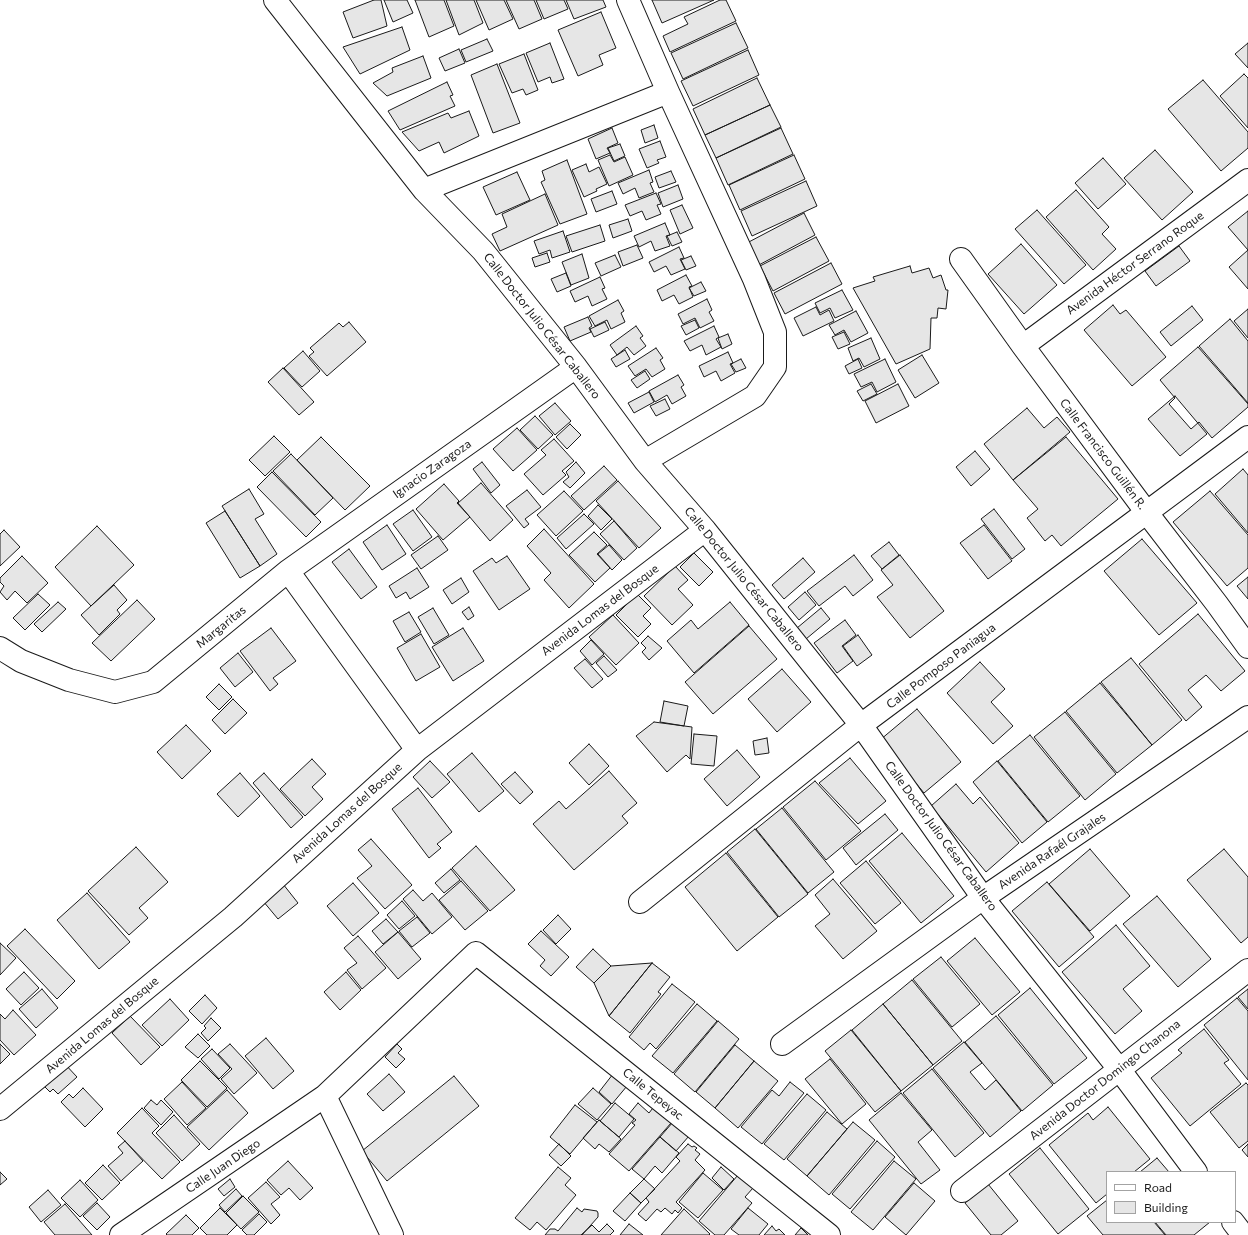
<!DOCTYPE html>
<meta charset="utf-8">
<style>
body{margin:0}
#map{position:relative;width:1248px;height:1235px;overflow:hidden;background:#fff;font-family:Commissioner,sans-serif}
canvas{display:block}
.legend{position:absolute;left:1106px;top:1171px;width:130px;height:52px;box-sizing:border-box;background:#fff;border:1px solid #a3a3a3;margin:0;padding:5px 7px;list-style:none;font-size:12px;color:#1a1a1a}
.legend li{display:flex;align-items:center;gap:8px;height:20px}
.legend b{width:20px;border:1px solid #a3a3a3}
</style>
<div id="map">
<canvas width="1248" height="1235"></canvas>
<ul class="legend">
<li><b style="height:5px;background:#fff"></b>Road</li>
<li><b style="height:11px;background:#e6e6e6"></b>Building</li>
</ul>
</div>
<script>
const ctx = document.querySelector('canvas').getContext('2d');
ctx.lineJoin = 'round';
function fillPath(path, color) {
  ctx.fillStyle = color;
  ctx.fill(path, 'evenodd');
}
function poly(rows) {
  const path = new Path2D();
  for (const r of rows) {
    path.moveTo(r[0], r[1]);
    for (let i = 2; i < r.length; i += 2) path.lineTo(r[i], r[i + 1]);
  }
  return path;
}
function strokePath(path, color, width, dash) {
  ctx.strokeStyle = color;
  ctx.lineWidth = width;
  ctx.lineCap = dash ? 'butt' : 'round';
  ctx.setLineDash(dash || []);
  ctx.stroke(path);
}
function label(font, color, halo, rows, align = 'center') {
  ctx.font = font + ' Commissioner,sans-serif';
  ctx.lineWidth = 3;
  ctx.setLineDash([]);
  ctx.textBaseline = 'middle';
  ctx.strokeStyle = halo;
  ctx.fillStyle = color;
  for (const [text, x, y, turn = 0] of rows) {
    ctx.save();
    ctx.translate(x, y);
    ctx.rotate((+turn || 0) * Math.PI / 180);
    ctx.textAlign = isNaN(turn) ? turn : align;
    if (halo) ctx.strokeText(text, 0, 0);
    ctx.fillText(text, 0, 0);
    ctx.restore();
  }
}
const building = poly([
 [374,0,381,0,387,26,353,38,343,12,374,0],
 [384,0,407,0,413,13,393,22,384,0],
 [415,0,444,0,454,26,429,37,415,0],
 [446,0,474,0,483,23,459,35,446,0],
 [476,0,504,0,513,19,489,30,476,0],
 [506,0,534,0,542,19,519,29,506,0],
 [536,0,564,0,568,9,544,19,536,0],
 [566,0,603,0,606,7,574,19,566,0],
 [652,0,714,0,662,23,652,0],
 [720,0,726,0,736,21,670,52,663,36,688,24,684,17,720,0],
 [601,12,616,48,599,55,603,65,578,76,558,30,601,12],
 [736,23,748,48,683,79,671,53,736,23],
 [402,27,410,50,360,74,343,47,402,27],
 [487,39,493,51,466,62,461,50,487,39],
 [550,43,564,79,552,83,550,77,538,82,526,53,550,43],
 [1248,43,1248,68,1235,54,1248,43],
 [459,49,465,63,445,71,439,58,459,49],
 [748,50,759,75,693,106,681,81,748,50],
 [524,54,538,90,526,95,523,89,512,93,499,64,524,54],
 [423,56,431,78,387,96,373,83,393,72,392,68,423,56],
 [497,64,520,123,493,133,471,75,497,64],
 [1244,74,1248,78,1248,128,1220,96,1244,74],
 [757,78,770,105,705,135,693,109,757,78],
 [1203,80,1248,132,1248,148,1221,171,1168,109,1203,80],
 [447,82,453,95,450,96,455,106,400,130,388,111,447,82],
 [770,105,781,127,716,158,705,135,770,105],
 [469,111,479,136,444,153,439,142,419,151,402,132,448,113,451,118,469,111],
 [654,125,658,138,645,143,641,130,654,125],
 [612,128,618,143,607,148,610,153,596,159,588,139,612,128],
 [781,128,793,154,728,185,716,158,781,128],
 [660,141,666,157,657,160,659,163,647,168,639,149,660,141],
 [620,144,625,156,614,161,608,148,620,144],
 [1155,150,1193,192,1162,220,1124,178,1155,150],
 [610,155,614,162,625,157,633,175,609,186,598,160,610,155],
 [794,155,805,179,740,210,729,185,794,155],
 [1103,158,1126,184,1098,209,1075,183,1103,158],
 [567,160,587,214,560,224,541,182,545,180,542,171,567,160],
 [586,164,589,172,599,167,607,184,596,189,597,191,584,197,572,170,586,164],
 [649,170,653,182,650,183,654,192,639,198,635,188,623,194,618,183,649,170],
 [671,171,676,182,659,188,655,177,671,171],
 [517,172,530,200,496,215,483,187,517,172],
 [806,181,817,206,752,236,741,211,806,181],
 [678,185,683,199,663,207,658,193,678,185],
 [1076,190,1109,227,1102,234,1116,249,1093,270,1046,217,1076,190],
 [612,191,617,204,596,212,591,199,612,191],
 [656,193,661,204,657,205,661,214,646,220,642,211,630,216,625,205,656,193],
 [545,194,558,225,500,251,492,234,507,227,502,214,545,194],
 [682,205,693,228,680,234,670,210,682,205],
 [1037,210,1086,265,1064,284,1015,229,1037,210],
 [1248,211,1248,250,1228,227,1248,211],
 [804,213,815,235,757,266,745,244,804,213],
 [628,219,632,231,613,238,609,225,628,219],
 [665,223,670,235,666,236,670,246,655,251,651,241,639,247,634,236,665,223],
 [600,225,605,241,572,252,566,236,600,225],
 [563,231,570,252,552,258,550,250,539,254,534,241,563,231],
 [677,232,682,242,672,246,667,236,677,232],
 [816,237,829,261,773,291,760,266,816,237],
 [1021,244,1057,285,1024,314,988,274,1021,244],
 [637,245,643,258,623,266,618,252,637,245],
 [1179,246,1190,261,1156,286,1145,271,1179,246],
 [679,247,684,258,680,259,685,269,671,275,666,266,654,272,649,262,679,247],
 [1248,250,1248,289,1229,267,1248,250],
 [547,253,550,262,535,267,532,258,547,253],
 [582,254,589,278,571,285,562,262,582,254],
 [615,255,621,267,601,276,595,263,615,255],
 [691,256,696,266,686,270,681,260,691,256],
 [831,263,842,284,785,314,774,293,831,263],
 [910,266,912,273,929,268,933,278,941,275,946,290,948,290,946,309,938,308,937,318,931,318,930,349,896,364,853,288,875,281,873,277,910,266],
 [566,273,571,286,557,292,551,279,566,273],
 [686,275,692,286,689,287,693,297,679,304,674,295,662,301,657,290,686,275],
 [600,277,605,288,602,289,607,299,592,306,588,296,575,302,570,291,600,277],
 [701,282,706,291,694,296,689,288,701,282],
 [842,290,853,310,835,318,830,308,820,313,815,303,842,290],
 [707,299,712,310,709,312,714,321,700,328,695,318,683,324,678,314,707,299],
 [618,300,624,311,621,313,625,322,611,329,607,320,595,326,589,316,618,300],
 [1113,305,1120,314,1126,310,1166,357,1132,386,1084,330,1113,305],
 [1192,306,1203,320,1171,346,1160,332,1192,306],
 [816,307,820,315,829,310,834,321,803,336,794,318,816,307],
 [1248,309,1248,338,1234,321,1248,309],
 [856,311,868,333,851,342,844,330,835,335,829,325,856,311],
 [588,317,592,326,589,328,591,332,570,341,564,327,588,317],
 [1230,319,1248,341,1248,403,1199,346,1230,319],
 [695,320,699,328,686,335,681,326,695,320],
 [349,322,366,342,327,376,309,356,314,352,310,348,339,323,343,327,349,322],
 [605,322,609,330,594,337,590,329,605,322],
 [636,326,643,336,640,338,646,346,634,355,627,347,617,355,610,345,636,326],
 [714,326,719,337,716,339,721,347,706,355,702,345,690,351,684,341,714,326],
 [844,332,850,344,838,349,832,337,844,332],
 [728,334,732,344,722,349,718,338,728,334],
 [871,338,880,359,864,367,859,358,853,361,848,348,871,338],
 [1198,347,1248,404,1248,407,1212,438,1199,422,1191,429,1169,404,1175,398,1160,380,1198,347],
 [656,348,663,358,660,360,665,369,652,377,646,369,635,376,628,366,656,348],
 [625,350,630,359,616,367,611,359,625,350],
 [303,351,320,371,302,387,284,368,303,351],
 [728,352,733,363,730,364,735,373,721,381,716,371,704,377,699,366,728,352],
 [922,355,939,383,915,398,898,370,922,355],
 [741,359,746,368,736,372,731,364,741,359],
 [858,359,862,368,849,374,845,366,858,359],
 [885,359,896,382,877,392,872,382,861,387,854,374,885,359],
 [283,368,314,402,299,415,268,382,283,368],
 [645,371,650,379,637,388,631,380,645,371],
 [678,375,684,385,681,387,686,396,672,404,667,395,655,402,649,391,678,375],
 [871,384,877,394,863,401,857,391,871,384],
 [898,384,909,406,876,423,865,401,898,384],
 [649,392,654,402,634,413,628,403,649,392],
 [1175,396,1207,434,1180,456,1148,419,1175,396],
 [665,399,670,409,656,416,650,406,665,399],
 [555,403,571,421,555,435,539,416,555,403],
 [1027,408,1044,428,1057,417,1070,432,1013,480,984,444,1027,408],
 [535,416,553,435,538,449,520,430,535,416],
 [570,424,581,435,567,449,556,437,570,424],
 [517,428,537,450,513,471,493,449,517,428],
 [274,436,290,452,265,476,249,460,274,436],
 [321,437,370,486,345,510,297,460,321,437],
 [1066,437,1118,499,1061,546,1052,535,1045,541,1027,518,1038,509,1013,480,1066,437],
 [554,439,574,461,562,471,566,475,543,495,524,474,546,455,541,450,554,439],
 [975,451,990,469,971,486,956,467,975,451],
 [291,454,333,498,315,515,273,471,291,454],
 [482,462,500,485,491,493,473,469,482,462],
 [576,462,585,473,570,488,563,482,569,477,566,472,576,462],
 [604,466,617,480,584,510,571,496,604,466],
 [1243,469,1248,475,1248,533,1215,494,1243,469],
 [272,472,321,522,306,537,257,487,272,472],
 [618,481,661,528,639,548,596,501,618,481],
 [481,483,513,520,490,541,458,503,481,483],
 [444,484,459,501,457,503,470,517,443,540,416,509,444,484],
 [249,489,264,514,255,519,277,554,260,566,222,506,249,489],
 [527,490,541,507,525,519,529,524,524,528,506,506,527,490],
 [564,491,583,511,556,536,537,515,564,491],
 [1210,491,1248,535,1248,568,1227,586,1173,522,1210,491],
 [598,505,612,519,601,530,588,516,598,505],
 [994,509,1025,549,1012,559,981,519,994,509],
 [413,510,432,537,413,551,393,524,413,510],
 [225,511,260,566,240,578,206,523,225,511],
 [584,514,594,524,566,549,557,538,584,514],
 [614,521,637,548,624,560,600,534,614,521],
 [387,525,406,554,382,570,363,542,387,525],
 [984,525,1012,561,988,579,960,543,984,525],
 [97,526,134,565,91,606,55,567,97,526],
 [544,529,594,584,569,608,544,580,551,573,527,546,544,529],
 [4,530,20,547,0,566,0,534,4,530],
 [594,532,607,545,597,554,610,568,595,582,569,555,594,532],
 [438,536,448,550,421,569,411,555,438,536],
 [1142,539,1197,603,1159,635,1104,571,1142,539],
 [889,542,899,555,882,569,871,556,889,542],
 [609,545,622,560,612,570,598,554,609,545],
 [349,549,377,587,361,599,332,562,349,549],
 [694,553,713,572,699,586,680,567,694,553],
 [854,555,873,580,853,596,845,586,819,606,807,591,854,555],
 [900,555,944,611,910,638,877,597,893,585,881,570,900,555],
 [22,556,48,583,27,603,15,591,7,600,0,592,4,586,0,582,0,578,22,556],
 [507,556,530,589,499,610,473,571,492,558,496,563,507,556],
 [803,558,815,572,784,599,772,585,803,558],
 [675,566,688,580,678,589,693,605,672,625,644,596,675,566],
 [417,568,429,587,410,599,406,592,396,598,389,586,417,568],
 [1248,577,1248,599,1237,586,1248,577],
 [461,578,469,592,452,604,443,590,461,578],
 [114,585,127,600,117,610,120,614,99,635,81,615,114,585],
 [805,592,816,605,799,620,788,607,805,592],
 [38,594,50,605,25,630,13,618,38,594],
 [637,594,651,608,643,616,651,624,638,637,616,615,637,594],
 [137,600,155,619,111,661,92,643,137,600],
 [58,602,66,609,42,632,34,624,58,602],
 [730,602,749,625,694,673,667,641,691,620,698,629,730,602],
 [469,607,474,616,468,620,462,612,469,607],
 [433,608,449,635,434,644,418,617,433,608],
 [821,608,830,619,806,639,797,628,821,608],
 [409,612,421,632,405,642,393,621,409,612],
 [1198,614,1245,671,1221,691,1206,675,1188,690,1202,707,1186,721,1139,664,1198,614],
 [613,615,639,643,616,665,589,637,613,615],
 [845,620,856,635,842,646,853,661,837,673,814,643,845,620],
 [749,626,777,659,713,714,685,682,749,626],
 [271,628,296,661,273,678,278,684,270,691,240,651,271,628],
 [463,628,484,661,453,681,432,647,463,628],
 [421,634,440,667,416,681,397,648,421,634],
 [858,635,872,655,857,666,843,646,858,635],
 [648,636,662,648,649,660,642,652,646,648,641,643,648,636],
 [591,640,604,654,592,665,580,651,591,640],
 [238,653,253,672,235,687,220,668,238,653],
 [604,656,617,670,608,677,596,663,604,656],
 [1131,658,1182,720,1152,745,1101,682,1131,658],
 [585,659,603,679,592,688,574,668,585,659],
 [980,662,1005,689,991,702,1013,726,993,744,947,693,980,662],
 [782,669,811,702,777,732,748,699,782,669],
 [1100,683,1152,745,1117,773,1066,711,1100,683],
 [219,684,232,697,219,710,206,697,219,684],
 [233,699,247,713,225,734,212,720,233,699],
 [664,701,688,706,684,726,660,722,664,701],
 [917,709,961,762,924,793,880,740,917,709],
 [1065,712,1116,774,1085,800,1034,737,1065,712],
 [654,722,692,727,690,759,686,755,667,772,636,736,654,722],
 [186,725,211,751,182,779,157,752,186,725],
 [694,734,717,736,714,766,691,764,694,734],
 [1030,735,1080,796,1048,822,998,761,1030,735],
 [767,738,769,753,755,755,753,741,767,738],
 [589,744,609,766,589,785,569,763,589,744],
 [737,750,760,777,727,806,704,779,737,750],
 [472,753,504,791,479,812,447,774,472,753],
 [850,758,886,801,858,824,819,783,850,758],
 [312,759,326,774,312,787,323,799,305,816,280,789,312,759],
 [430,761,450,782,432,798,413,777,430,761],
 [997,761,1047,822,1022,843,973,782,997,761],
 [609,771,637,803,622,816,628,823,574,870,533,824,559,801,566,809,609,771],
 [515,772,533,792,520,804,501,784,515,772],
 [240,773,260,796,238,817,217,794,240,773],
 [264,773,303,817,291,828,253,783,264,773],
 [815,781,861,831,826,860,783,807,815,781],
 [956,784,973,804,980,797,1019,843,986,872,931,806,956,784],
 [418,788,452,832,437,844,441,848,429,858,392,809,418,788],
 [782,808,834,872,808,893,756,829,782,808],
 [885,814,898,830,856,865,843,848,885,814],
 [755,829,808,894,779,917,727,852,755,829],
 [902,833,954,896,921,923,869,861,902,833],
 [371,839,412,885,385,909,357,878,372,866,358,850,371,839],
 [476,846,515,890,490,911,452,868,476,846],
 [136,847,168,882,139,908,148,918,129,935,88,891,136,847],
 [1090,849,1130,896,1090,931,1049,884,1090,849],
 [1224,849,1248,877,1248,937,1241,943,1187,880,1224,849],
 [726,853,778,917,737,951,685,887,726,853],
 [866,861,901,903,875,924,840,883,866,861],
 [451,869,460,880,444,893,435,883,451,869],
 [833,879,877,931,843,959,815,926,830,914,815,895,833,879],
 [461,881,488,911,465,930,439,900,461,881],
 [1047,882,1094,937,1059,967,1012,911,1047,882],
 [353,883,379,913,353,936,327,906,353,883],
 [283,884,298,903,278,919,263,901,283,884],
 [413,890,423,901,432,893,452,917,432,934,403,899,413,890],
 [87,893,130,942,99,969,57,920,87,893],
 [1157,896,1211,959,1178,987,1123,924,1157,896],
 [402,901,415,916,399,929,387,915,402,901],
 [558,915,571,929,556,944,543,930,558,915],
 [417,917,430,933,412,947,399,931,417,917],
 [386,919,398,932,383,944,372,931,386,919],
 [1116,925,1150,966,1123,989,1142,1011,1115,1034,1062,972,1116,925],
 [25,929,75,981,57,999,7,946,25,929],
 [541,931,569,957,551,976,540,966,545,960,528,944,541,931],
 [398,932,421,959,398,979,375,952,398,932],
 [358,936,386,968,362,989,347,970,357,963,344,948,358,936],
 [975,938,1020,992,992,1015,947,961,975,938],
 [0,943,16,958,0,975,0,943],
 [593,949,611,966,594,983,576,967,593,949],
 [941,957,980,1004,952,1027,913,979,941,957],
 [652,963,609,1016,594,983,611,966,652,963],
 [652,963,670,977,658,992,661,994,630,1033,609,1016,652,963],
 [24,972,39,988,21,1005,6,989,24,972],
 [346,972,361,990,340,1010,324,992,346,972],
 [912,980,962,1041,933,1065,883,1004,912,980],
 [672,984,695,1002,656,1049,650,1043,644,1050,629,1037,672,984],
 [1030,988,1087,1058,1054,1084,998,1015,1030,988],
 [42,989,58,1008,36,1028,19,1009,42,989],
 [1248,989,1248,1009,1238,997,1248,989],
 [205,995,217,1008,202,1024,189,1011,205,995],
 [1237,998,1248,1011,1248,1080,1204,1025,1237,998],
 [170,999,189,1020,162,1046,142,1025,170,999],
 [697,1004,717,1021,673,1073,652,1056,697,1004],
 [883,1004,933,1065,901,1091,852,1030,883,1004],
 [13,1010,36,1035,14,1055,0,1040,0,1014,5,1019,13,1010],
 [130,1016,160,1047,141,1065,112,1033,130,1016],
 [996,1016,1053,1085,1022,1111,965,1042,996,1016],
 [211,1018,221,1028,208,1041,201,1033,206,1028,204,1026,211,1018],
 [718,1021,739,1039,695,1092,674,1074,718,1021],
 [1204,1029,1229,1060,1224,1063,1241,1084,1190,1126,1151,1078,1182,1053,1178,1050,1204,1029],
 [851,1030,901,1091,875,1112,825,1051,851,1030],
 [198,1034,210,1046,198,1058,185,1047,198,1034],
 [266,1038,294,1071,273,1089,245,1056,266,1038],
 [964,1042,982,1063,970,1072,985,1090,996,1080,1021,1111,990,1137,933,1068,964,1042],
 [0,1044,10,1054,0,1064,0,1044],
 [230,1044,257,1073,234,1094,221,1079,232,1069,218,1054,230,1044],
 [397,1044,402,1049,398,1053,405,1059,396,1068,385,1057,397,1044],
 [735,1045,754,1061,715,1108,696,1092,735,1045],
 [212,1049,230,1068,219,1079,201,1059,212,1049],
 [830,1059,866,1104,842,1124,805,1079,830,1059],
 [200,1061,227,1088,207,1107,181,1080,200,1061],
 [754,1061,778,1081,738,1128,715,1108,754,1061],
 [64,1063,77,1077,58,1094,53,1089,50,1092,41,1083,64,1063],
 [932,1069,984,1133,955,1157,903,1093,932,1069],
 [389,1074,405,1092,383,1111,367,1094,389,1074],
 [613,1074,627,1086,612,1104,599,1092,613,1074],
 [454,1076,479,1106,387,1181,362,1151,454,1076],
 [182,1082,206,1108,187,1125,164,1099,182,1082],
 [790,1082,804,1093,762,1144,741,1127,772,1090,779,1096,790,1082],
 [1246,1083,1248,1085,1248,1141,1239,1148,1210,1112,1246,1083],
 [83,1088,103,1109,85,1127,61,1102,69,1094,73,1098,83,1088],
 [593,1088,611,1104,597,1120,578,1104,593,1088],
 [227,1090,248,1113,209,1150,187,1127,227,1090],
 [901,1093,932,1130,918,1142,940,1170,921,1184,869,1120,901,1093],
 [807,1094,826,1110,784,1160,764,1144,807,1094],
 [151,1100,157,1105,161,1100,173,1112,161,1125,144,1108,151,1100],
 [615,1103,634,1119,619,1137,600,1121,615,1103],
 [638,1103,649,1113,656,1104,671,1123,629,1171,609,1154,635,1125,632,1123,636,1120,629,1114,638,1103],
 [575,1105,597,1122,570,1154,550,1137,575,1105],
 [1108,1107,1150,1159,1134,1172,1107,1172,1107,1194,1096,1203,1049,1145,1088,1113,1093,1120,1108,1107],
 [142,1108,159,1126,152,1133,180,1162,162,1179,117,1133,142,1108],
 [827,1112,847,1129,807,1176,787,1159,827,1112],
 [174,1115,200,1144,182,1161,156,1133,174,1115],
 [599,1120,621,1139,609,1152,599,1144,595,1149,583,1138,599,1120],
 [673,1122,689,1136,676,1151,660,1137,673,1122],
 [853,1122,875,1140,829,1195,807,1176,853,1122],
 [660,1137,679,1153,662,1173,655,1166,644,1179,632,1169,660,1137],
 [125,1141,143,1161,121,1181,108,1166,123,1153,118,1147,125,1141],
 [877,1141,895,1157,850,1209,832,1194,877,1141],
 [559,1144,571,1156,561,1166,549,1155,559,1144],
 [688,1144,692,1147,694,1146,697,1148,695,1150,700,1154,695,1160,705,1170,676,1202,682,1208,678,1213,675,1210,672,1214,665,1208,661,1212,657,1209,646,1221,638,1214,649,1202,646,1198,680,1161,676,1157,688,1144],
 [1248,1144,1248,1157,1242,1150,1248,1144],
 [1040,1148,1089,1209,1058,1234,1009,1174,1040,1148],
 [1157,1158,1169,1172,1140,1172,1157,1158],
 [288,1161,313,1188,300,1200,289,1188,281,1195,267,1180,288,1161],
 [894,1161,916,1179,873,1230,851,1212,894,1161],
 [103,1165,120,1183,102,1200,85,1183,103,1165],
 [558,1167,571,1178,565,1185,576,1195,546,1230,537,1222,530,1230,515,1218,558,1167],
 [721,1167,734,1179,724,1190,712,1178,721,1167],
 [0,1172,7,1179,0,1185,0,1172],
 [703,1173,723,1190,698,1218,679,1202,703,1173],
 [738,1175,753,1188,745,1197,752,1203,724,1235,715,1235,699,1221,738,1175],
 [230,1179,235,1187,224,1196,218,1189,230,1179],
 [644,1179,655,1189,641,1203,630,1193,644,1179],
 [80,1180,98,1200,80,1217,61,1198,80,1180],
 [266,1182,280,1197,271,1204,280,1215,271,1224,248,1198,266,1182],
 [914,1183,935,1201,906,1235,885,1217,914,1183],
 [988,1184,1018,1221,1001,1235,991,1235,965,1203,988,1184],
 [236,1189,242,1196,225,1212,219,1205,236,1189],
 [48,1190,61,1205,41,1222,29,1207,48,1190],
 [630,1193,641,1203,625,1221,613,1211,630,1193],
 [243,1196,259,1212,241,1229,226,1213,243,1196],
 [1107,1200,1107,1222,1154,1222,1165,1235,1103,1235,1087,1216,1107,1200],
 [97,1203,110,1217,97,1230,83,1216,97,1203],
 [65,1204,92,1235,55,1235,44,1222,65,1204],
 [220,1208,237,1225,227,1235,207,1235,200,1228,220,1208],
 [577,1208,582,1212,584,1209,597,1211,598,1213,598,1217,582,1235,545,1235,550,1229,555,1229,558,1231,577,1208],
 [748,1208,768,1224,759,1235,739,1235,731,1229,748,1208],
 [684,1209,710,1234,709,1235,661,1235,684,1209],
 [259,1214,267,1222,254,1235,247,1235,242,1230,259,1214],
 [186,1215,199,1228,192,1235,167,1235,166,1234,186,1215],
 [1155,1222,1210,1222,1194,1235,1166,1235,1155,1222],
 [607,1224,614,1231,610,1235,581,1235,592,1225,599,1232,607,1224],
 [629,1224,643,1235,620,1235,629,1224],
 [772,1226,776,1231,779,1229,785,1235,764,1235,772,1226],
 [801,1228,808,1235,795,1235,801,1228]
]);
const minor = poly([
 [275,0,424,190,483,251,576,367,645,461,705,530,861,725,983,898,1119,1069,1196,1172],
 [628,0,668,92,754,279,775,332,775,367,755,396,645,461],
 [424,190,668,92],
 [961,259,1023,346,1147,513,1217,604,1248,647],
 [1023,346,1248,180],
 [288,571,417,750],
 [0,648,21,661,69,680,115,692,153,682,288,571,576,367],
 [640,902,861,725,1248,437],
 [782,1044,983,898,1248,717],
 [325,1096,392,1235],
 [0,1109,233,917,417,750,705,530],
 [962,1191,1248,970],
 [1233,1222,1243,1235],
 [121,1235,325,1096,476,953,829,1235]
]);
const streetNames = [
 ["Avenida Héctor Serrano Roque",1135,263,-36],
 ["Calle Doctor Julio César Caballero",542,326,52],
 ["Calle Francisco Guillén R.",1103,454,53],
 ["Ignacio Zaragoza",432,469,-35],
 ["Calle Doctor Julio César Caballero",744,579,51],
 ["Avenida Lomas del Bosque",600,610,-37],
 ["Margaritas",221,627,-39],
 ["Calle Pomposo Paniagua",941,666,-37],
 ["Avenida Lomas del Bosque",347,813,-42],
 ["Calle Doctor Julio César Caballero",941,836,54],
 ["Avenida Rafaél Grajales",1052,851,-34],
 ["Avenida Lomas del Bosque",102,1025,-40],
 ["Avenida Doctor Domingo Chanona",1105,1080,-38],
 ["Calle Tepeyac",653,1094,39],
 ["Calle Juan Diego",223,1166,-34]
];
fillPath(building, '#e6e6e6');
strokePath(building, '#1a1a1a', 1);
strokePath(minor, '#1a1a1a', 24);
strokePath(minor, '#fff', 22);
label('12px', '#1a1a1a', '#fff', streetNames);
</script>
